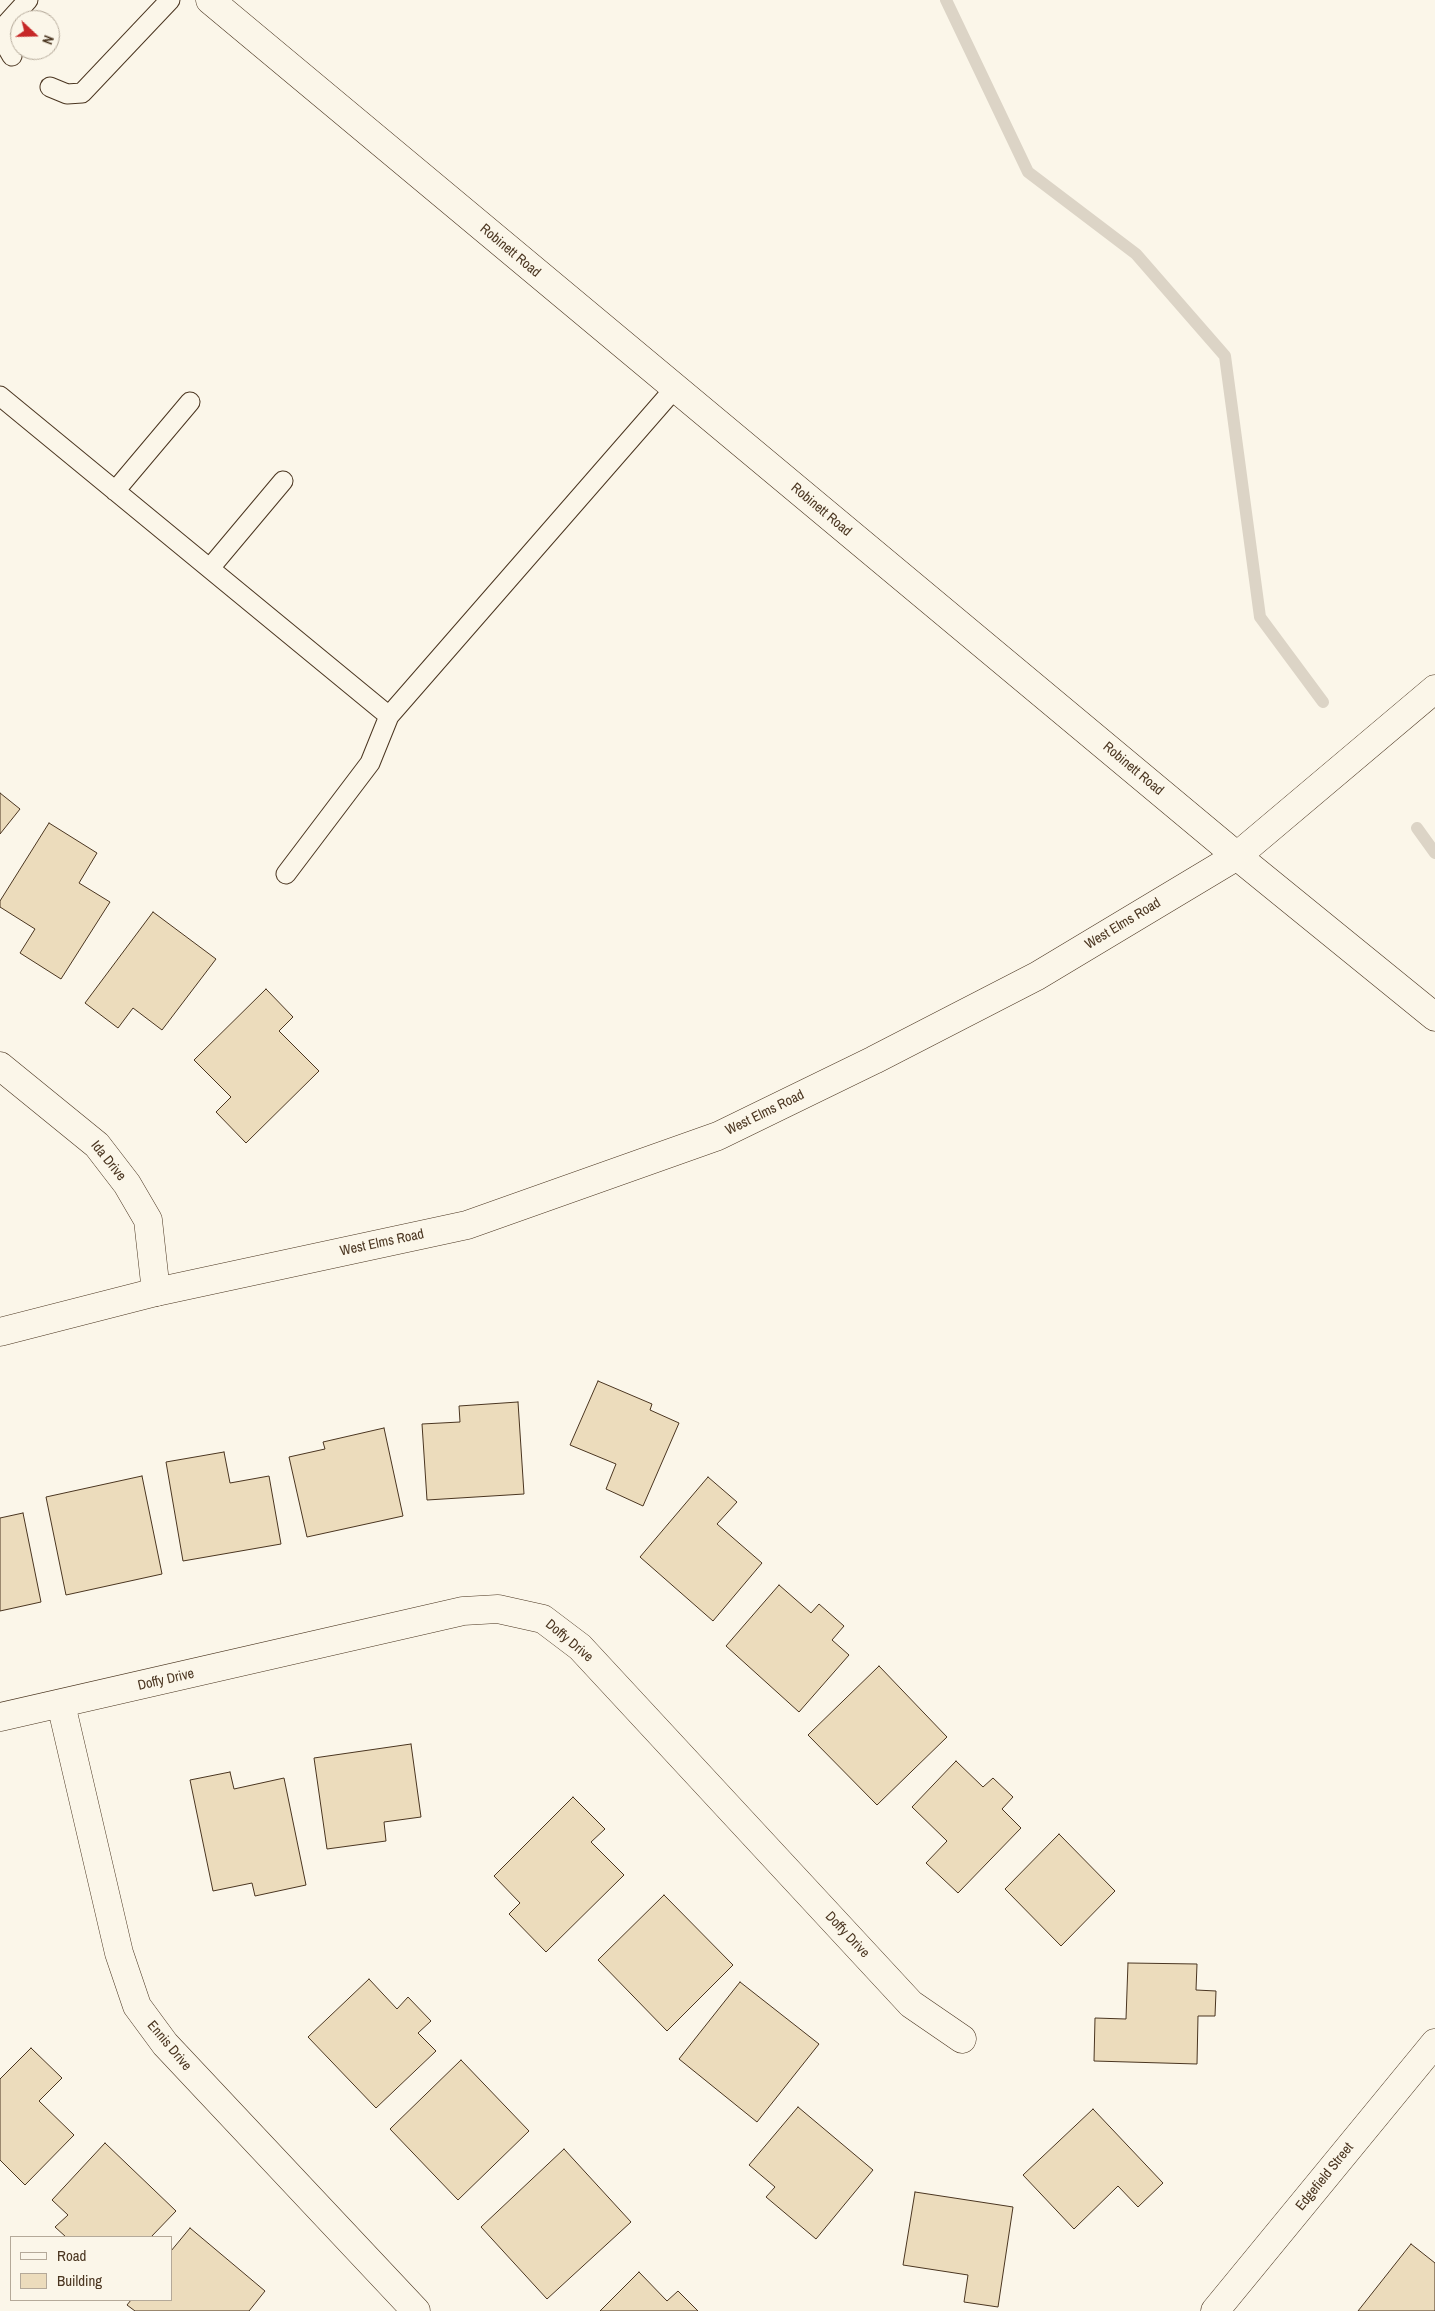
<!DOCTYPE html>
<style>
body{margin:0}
#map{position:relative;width:1435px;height:2311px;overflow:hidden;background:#fbf6e9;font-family:"Archivo Narrow",sans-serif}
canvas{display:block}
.legend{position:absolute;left:10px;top:2236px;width:162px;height:65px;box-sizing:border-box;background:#fbf6e9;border:1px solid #b4a999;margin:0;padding:6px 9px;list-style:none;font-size:15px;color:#4a3520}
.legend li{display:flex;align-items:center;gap:10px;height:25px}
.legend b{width:25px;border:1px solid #b4a999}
.north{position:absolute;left:10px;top:10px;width:50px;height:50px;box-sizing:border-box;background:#fbf6e9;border:1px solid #b4a999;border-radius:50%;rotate:111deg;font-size:14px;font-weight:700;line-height:20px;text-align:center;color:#4a3520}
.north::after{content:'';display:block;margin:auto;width:18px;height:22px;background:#c62828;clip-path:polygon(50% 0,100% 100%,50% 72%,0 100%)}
</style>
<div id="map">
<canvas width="1435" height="2311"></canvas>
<ul class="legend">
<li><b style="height:6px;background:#fbf6e9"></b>Road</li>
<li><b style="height:14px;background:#ecdcbc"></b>Building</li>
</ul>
<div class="north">N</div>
</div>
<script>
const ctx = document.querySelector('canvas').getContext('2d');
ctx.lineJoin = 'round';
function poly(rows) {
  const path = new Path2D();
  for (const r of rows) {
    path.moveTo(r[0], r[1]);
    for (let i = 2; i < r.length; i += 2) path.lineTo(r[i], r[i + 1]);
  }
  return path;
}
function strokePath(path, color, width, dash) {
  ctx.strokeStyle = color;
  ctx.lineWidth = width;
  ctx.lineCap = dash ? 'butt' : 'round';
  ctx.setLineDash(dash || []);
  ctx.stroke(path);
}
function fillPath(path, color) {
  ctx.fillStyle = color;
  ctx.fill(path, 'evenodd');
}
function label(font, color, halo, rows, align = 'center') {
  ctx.font = font + ' "Archivo Narrow",sans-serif';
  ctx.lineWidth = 4;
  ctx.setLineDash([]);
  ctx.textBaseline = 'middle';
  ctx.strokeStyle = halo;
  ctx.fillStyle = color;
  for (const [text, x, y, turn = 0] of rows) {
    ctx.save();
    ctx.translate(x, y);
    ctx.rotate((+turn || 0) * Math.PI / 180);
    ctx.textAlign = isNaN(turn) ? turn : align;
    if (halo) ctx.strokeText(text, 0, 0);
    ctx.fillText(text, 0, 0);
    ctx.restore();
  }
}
const stream = poly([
 [946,0,1028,172,1136,254,1225,356,1260,617,1323,702],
 [1417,828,1435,853]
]);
const building = poly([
 [0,793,20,809,0,834,0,793],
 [49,823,97,853,79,883,110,902,61,979,20,953,35,929,0,907,0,901,49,823],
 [153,912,216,959,162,1030,133,1008,118,1028,85,1003,153,912],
 [266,989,293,1017,279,1031,319,1071,246,1143,216,1112,231,1097,194,1060,266,989],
 [598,1381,652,1404,650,1410,679,1423,643,1506,606,1489,616,1464,570,1445,598,1381],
 [518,1402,524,1494,427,1500,422,1424,460,1422,459,1406,518,1402],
 [384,1428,403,1516,307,1537,289,1457,325,1449,323,1442,384,1428],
 [224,1452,230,1483,269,1476,281,1544,183,1561,166,1462,224,1452],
 [142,1476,162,1574,66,1595,46,1497,142,1476],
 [708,1477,737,1502,717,1524,762,1563,713,1621,640,1557,708,1477],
 [23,1513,41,1602,0,1611,0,1518,23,1513],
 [779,1585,811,1613,819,1604,844,1626,832,1640,849,1655,799,1712,726,1646,779,1585],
 [879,1666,947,1737,877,1805,808,1735,879,1666],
 [411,1744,421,1817,384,1822,386,1841,327,1849,314,1758,411,1744],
 [956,1761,983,1787,993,1778,1013,1797,1002,1809,1021,1828,958,1893,926,1863,947,1841,912,1807,956,1761],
 [230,1772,234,1789,284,1778,306,1885,255,1896,252,1883,213,1891,190,1780,230,1772],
 [573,1797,605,1829,591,1842,624,1875,546,1952,509,1914,520,1903,494,1876,573,1797],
 [1059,1834,1115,1891,1061,1946,1005,1889,1059,1834],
 [664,1895,733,1965,667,2031,598,1960,664,1895],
 [1128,1963,1197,1964,1196,1990,1216,1991,1215,2016,1198,2016,1197,2064,1094,2061,1095,2018,1126,2019,1128,1963],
 [369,1979,397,2009,408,1997,431,2021,418,2033,436,2051,376,2108,308,2037,369,1979],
 [740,1982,819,2044,757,2122,679,2059,740,1982],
 [31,2048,62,2078,39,2101,74,2135,25,2185,0,2160,0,2079,31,2048],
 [461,2060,529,2131,458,2200,390,2129,461,2060],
 [798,2107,873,2170,816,2239,766,2197,775,2187,749,2165,798,2107],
 [1093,2109,1163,2183,1138,2207,1118,2186,1074,2229,1023,2175,1093,2109],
 [105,2143,176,2211,151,2237,66,2237,55,2227,68,2215,52,2200,105,2143],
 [564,2149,631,2222,547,2299,481,2227,564,2149],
 [915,2192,1013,2207,998,2307,964,2302,968,2275,903,2265,915,2192],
 [190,2228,265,2291,249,2311,135,2311,127,2305,131,2300,171,2300,171,2251,190,2228],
 [1411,2244,1435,2263,1435,2311,1358,2311,1411,2244],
 [639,2272,667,2301,678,2291,698,2311,600,2311,639,2272]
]);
const service = poly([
 [0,31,28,0],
 [0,35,12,56],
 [50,87,67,94,82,93,170,0],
 [0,396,389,716,675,388],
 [115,491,190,402],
 [210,568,283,481],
 [286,874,370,763,389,716]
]);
const minor = poly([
 [0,1066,97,1145,127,1184,148,1220,156,1292],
 [61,1704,119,1953,137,2006,165,2044,416,2311],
 [0,1717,463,1611,498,1609,543,1619,580,1647,911,2004,962,2039],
 [1215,2311,1435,2043]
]);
const tertiary = poly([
 [210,0,1237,856,1435,1017]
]);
const secondary = poly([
 [0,1332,156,1292,467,1225,718,1136,874,1060,1037,976,1237,856,1435,689]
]);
const streetNames = [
 ["Robinett Road",510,251,40],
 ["Robinett Road",821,510,40],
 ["Robinett Road",1133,769,40],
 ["West Elms Road",1123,924,-31],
 ["West Elms Road",765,1113,-26],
 ["Ida Drive",108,1161,51],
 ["West Elms Road",382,1243,-12],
 ["Doffy Drive",569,1641,40],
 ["Doffy Drive",166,1680,-13],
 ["Doffy Drive",847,1935,47],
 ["Ennis Drive",169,2046,50],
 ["Edgefield Street",1325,2177,-51]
];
strokePath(stream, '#dcd4c6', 12);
fillPath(building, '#ecdcbc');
strokePath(building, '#4a3520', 1);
strokePath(service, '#4a3520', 21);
strokePath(minor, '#4a3520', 29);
strokePath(tertiary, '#4a3520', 29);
strokePath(secondary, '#4a3520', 29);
strokePath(service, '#fbf6e9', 19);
strokePath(minor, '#fbf6e9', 28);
strokePath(tertiary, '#fbf6e9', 28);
strokePath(secondary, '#fbf6e9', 28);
label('14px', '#4a3520', '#fbf6e9', streetNames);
</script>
